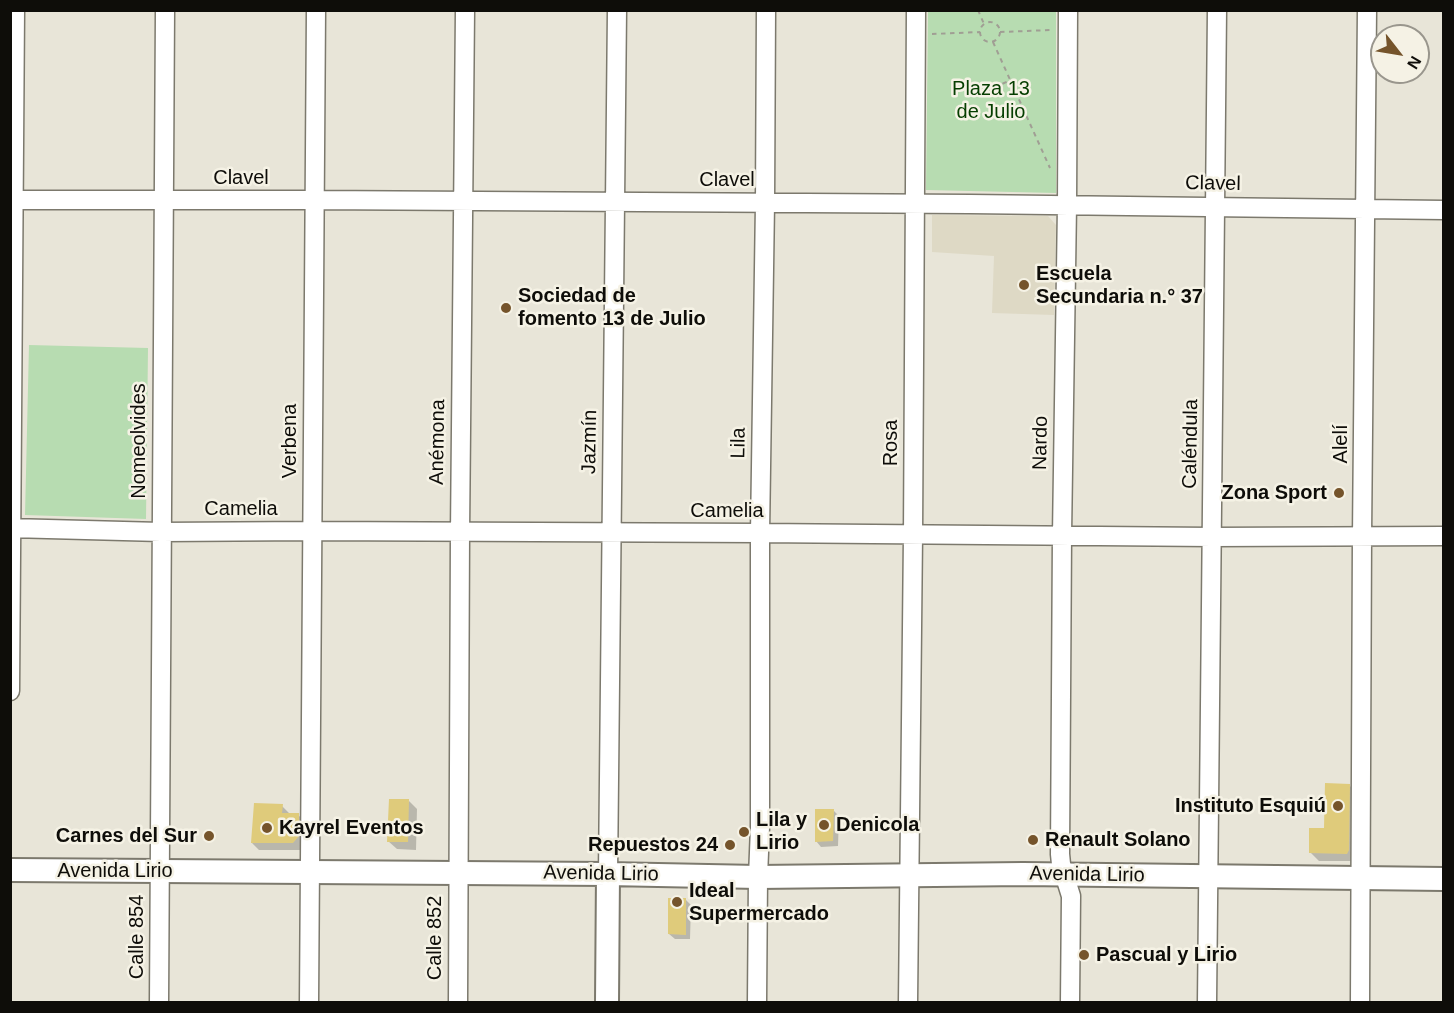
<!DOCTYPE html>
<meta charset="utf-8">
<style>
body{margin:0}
#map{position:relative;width:1454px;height:1013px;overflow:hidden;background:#e8e5d8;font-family:Helvetica,sans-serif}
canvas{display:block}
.frame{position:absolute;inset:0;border:12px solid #0e0d09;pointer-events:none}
.north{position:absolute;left:1370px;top:24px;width:60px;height:60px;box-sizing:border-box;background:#f5f2e5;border:2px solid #99968d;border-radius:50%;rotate:121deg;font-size:16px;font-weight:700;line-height:24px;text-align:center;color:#0e0d09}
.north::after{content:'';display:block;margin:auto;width:21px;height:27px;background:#75542b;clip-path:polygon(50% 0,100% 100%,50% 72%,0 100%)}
</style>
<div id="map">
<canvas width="1454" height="1013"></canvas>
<div class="frame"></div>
<div class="north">N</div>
</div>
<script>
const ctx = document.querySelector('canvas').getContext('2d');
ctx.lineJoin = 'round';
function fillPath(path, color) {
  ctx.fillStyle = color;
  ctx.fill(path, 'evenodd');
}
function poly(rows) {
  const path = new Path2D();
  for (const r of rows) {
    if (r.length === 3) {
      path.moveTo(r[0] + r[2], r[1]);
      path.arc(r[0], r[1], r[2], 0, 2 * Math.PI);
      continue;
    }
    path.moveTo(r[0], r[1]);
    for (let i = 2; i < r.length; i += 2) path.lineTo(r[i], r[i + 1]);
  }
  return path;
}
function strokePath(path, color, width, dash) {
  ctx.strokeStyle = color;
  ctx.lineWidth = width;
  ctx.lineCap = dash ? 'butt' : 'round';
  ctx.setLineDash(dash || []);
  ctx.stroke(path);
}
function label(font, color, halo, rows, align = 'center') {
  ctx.font = font + ' Helvetica,sans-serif';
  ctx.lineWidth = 5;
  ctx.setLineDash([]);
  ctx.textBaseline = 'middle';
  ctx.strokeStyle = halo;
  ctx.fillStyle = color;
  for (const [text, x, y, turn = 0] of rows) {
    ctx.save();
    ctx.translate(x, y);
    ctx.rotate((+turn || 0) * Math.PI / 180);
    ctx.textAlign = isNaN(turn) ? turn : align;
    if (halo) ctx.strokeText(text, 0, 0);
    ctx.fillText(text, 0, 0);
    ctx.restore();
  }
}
const built = poly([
 [932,215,1048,216,1056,225,1054,315,992,313,994,256,932,252]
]);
const green = poly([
 [928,11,1056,11,1056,193,926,190],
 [29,345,148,348,146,519,25,515]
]);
const shadow = poly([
 [1349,785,1357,793,1355,861,1319,861,1310,852,1326,830],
 [409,801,417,809,416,850,397,849,388,841],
 [282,806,289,813,289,815,298,815,306,822,306,844,300,850,259,850,252,843],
 [834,811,839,816,838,846,821,847,816,841],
 [686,900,691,905,690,939,675,939,669,934]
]);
const building = poly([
 [1325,783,1350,784,1349,850,1347,854,1309,853,1309,828,1324,828],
 [389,799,409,799,408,842,387,842],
 [254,803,283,804,282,813,299,813,299,836,293,843,251,843],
 [815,809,834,809,833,841,815,842],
 [668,898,686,898,686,935,668,934]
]);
const path = poly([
 [978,10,984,24],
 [990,32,10],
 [1000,32,1052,30],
 [932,34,980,32],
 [993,42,1050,168],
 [986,91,1011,80]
]);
const minor = poly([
 [1068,10,1067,205,1062,535,1060,854,1061,864,1071,896,1070,1002],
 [10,200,314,200,970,204,1444,210],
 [10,528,161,532,312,531,760,533,1212,537,1444,536],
 [10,691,15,10],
 [608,874,617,10],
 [159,1002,165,10],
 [309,1002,316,10],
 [458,1002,460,533,465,10],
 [757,1002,758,877,760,827,760,533,765,203,766,10],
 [908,1002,913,535,916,10],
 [1207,1002,1217,10],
 [1360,1002,1362,536,1367,10]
]);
const major = poly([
 [10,870,608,874,758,877,1023,874,1444,879],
 [607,1002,608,874]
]);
const markers = [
 [1024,285,6,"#75542b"],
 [506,308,6,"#75542b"],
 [1339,493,6,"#75542b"],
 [1338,806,6,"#75542b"],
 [824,825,6,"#75542b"],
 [267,828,6,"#75542b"],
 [744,832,6,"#75542b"],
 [209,836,6,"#75542b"],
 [1033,840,6,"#75542b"],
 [730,845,6,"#75542b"],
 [677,902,6,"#75542b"],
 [1084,955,6,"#75542b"]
];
const parkNames = [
 ["Plaza 13",991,89],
 ["de Julio",991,112]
];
const streetNames = [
 ["Clavel",241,178],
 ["Clavel",727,180],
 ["Clavel",1213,184,1],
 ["Nomeolvides",139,441,-90],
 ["Verbena",290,441,-90],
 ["Anémona",438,442,-89],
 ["Jazmín",590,442,-89],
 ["Lila",739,443,-89],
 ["Rosa",891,443,-90],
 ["Nardo",1041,443,-89],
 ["Caléndula",1191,444,-89],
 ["Alelí",1341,444,-90],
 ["Camelia",241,509],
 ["Camelia",727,511],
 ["Avenida Lirio",115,871],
 ["Avenida Lirio",601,874,1],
 ["Avenida Lirio",1087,875,1],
 ["Calle 854",137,937,-90],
 ["Calle 852",435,938,-90]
];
const poiNames = [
 ["Escuela",1036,274],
 ["Secundaria n.° 37",1036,297],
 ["Sociedad de",518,296],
 ["fomento 13 de Julio",518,319],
 ["Zona Sport",1327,493,"right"],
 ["Instituto Esquiú",1326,806,"right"],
 ["Lila y",756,820],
 ["Lirio",756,843],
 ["Denicola",836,825],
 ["Kayrel Eventos",279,828],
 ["Carnes del Sur",197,836,"right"],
 ["Renault Solano",1045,840],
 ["Repuestos 24",718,845,"right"],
 ["Ideal",689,891],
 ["Supermercado",689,914],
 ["Pascual y Lirio",1096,955]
];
fillPath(built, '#ded9c5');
fillPath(green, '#b7dcb1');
fillPath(shadow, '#0003');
fillPath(building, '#dfcb7b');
strokePath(minor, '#7c796d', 21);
strokePath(major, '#7c796d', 26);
strokePath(path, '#a09e94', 2, [4.5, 4.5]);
strokePath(minor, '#fff', 18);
strokePath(major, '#fff', 22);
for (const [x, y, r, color] of markers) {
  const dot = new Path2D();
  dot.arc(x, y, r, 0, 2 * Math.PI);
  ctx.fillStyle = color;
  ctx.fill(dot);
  strokePath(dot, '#f5f2e5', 2);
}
label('20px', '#053e00', '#f5f2e5', parkNames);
label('20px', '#0e0d09', '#f5f2e5', streetNames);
label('bold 20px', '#0e0d09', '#f5f2e5', poiNames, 'left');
</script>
